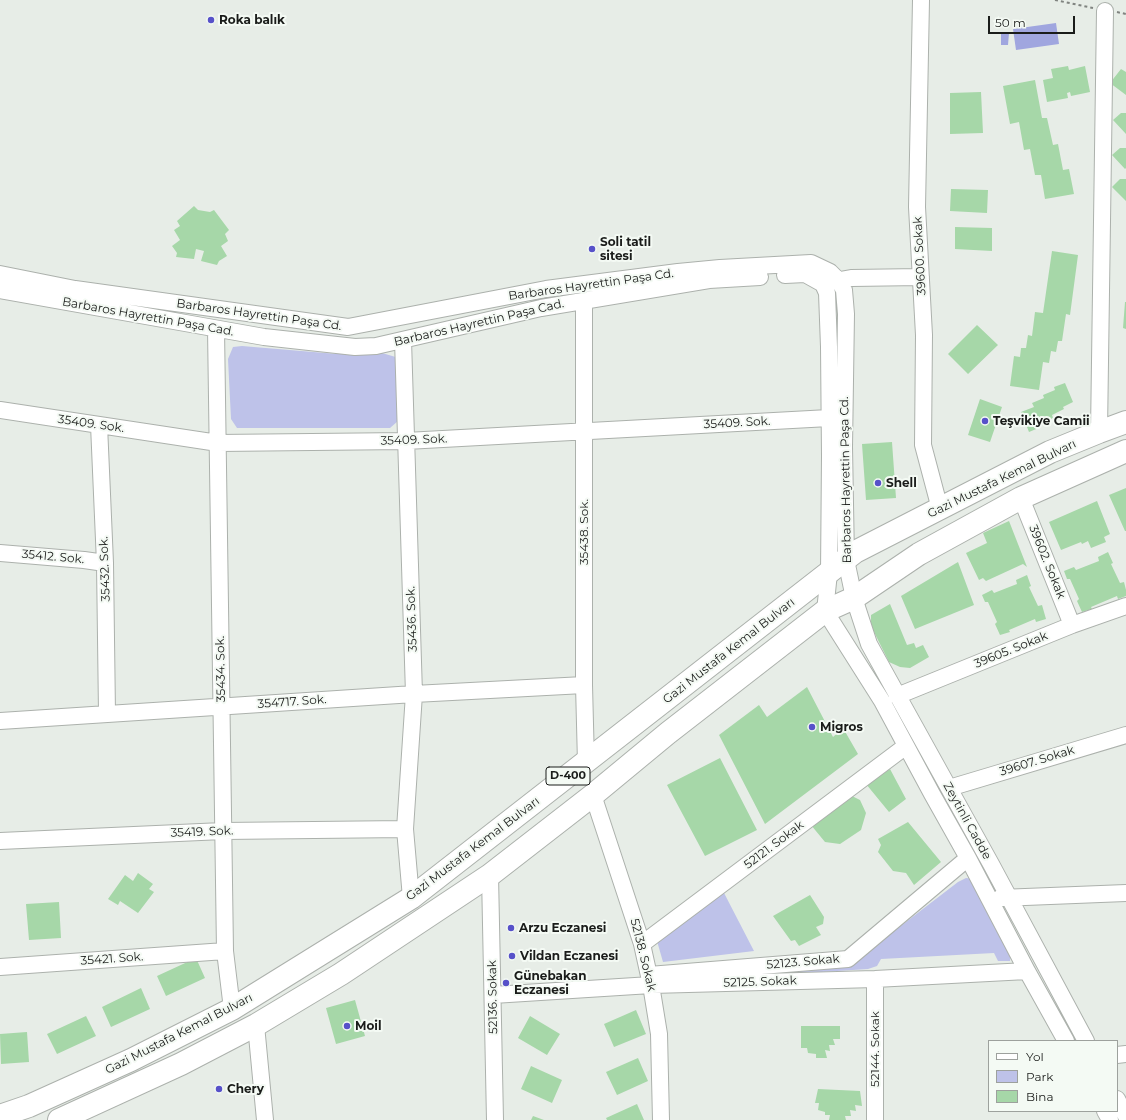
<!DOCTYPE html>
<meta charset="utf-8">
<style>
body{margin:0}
#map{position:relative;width:1126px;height:1120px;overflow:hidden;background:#e7ede7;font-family:Montserrat,sans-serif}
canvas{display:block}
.legend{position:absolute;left:988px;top:1040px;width:130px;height:72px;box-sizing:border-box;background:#f4faf4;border:1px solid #9da19d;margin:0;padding:5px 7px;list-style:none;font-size:12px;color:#1a1c1a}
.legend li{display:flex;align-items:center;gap:8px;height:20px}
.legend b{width:20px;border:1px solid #9da19d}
.scale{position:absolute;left:988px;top:16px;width:87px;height:18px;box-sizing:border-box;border:2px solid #1a1c1a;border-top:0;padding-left:5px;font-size:12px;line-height:14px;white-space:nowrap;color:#1a1c1a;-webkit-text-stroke:3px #f4faf4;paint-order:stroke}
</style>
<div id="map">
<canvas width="1126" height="1120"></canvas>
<ul class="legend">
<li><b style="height:5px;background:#fff"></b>Yol</li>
<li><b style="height:11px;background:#bec2e9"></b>Park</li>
<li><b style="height:11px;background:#a6d7a8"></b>Bina</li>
</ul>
<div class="scale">50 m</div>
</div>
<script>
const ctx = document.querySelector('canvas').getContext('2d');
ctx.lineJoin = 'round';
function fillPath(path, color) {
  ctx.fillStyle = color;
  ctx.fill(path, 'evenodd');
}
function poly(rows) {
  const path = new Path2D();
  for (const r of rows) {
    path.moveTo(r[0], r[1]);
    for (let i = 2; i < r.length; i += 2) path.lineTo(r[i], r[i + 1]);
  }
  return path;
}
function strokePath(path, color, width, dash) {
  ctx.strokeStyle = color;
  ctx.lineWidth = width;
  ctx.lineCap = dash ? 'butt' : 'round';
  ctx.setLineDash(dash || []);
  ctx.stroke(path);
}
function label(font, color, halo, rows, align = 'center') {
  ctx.font = font + ' Montserrat,sans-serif';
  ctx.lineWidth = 4;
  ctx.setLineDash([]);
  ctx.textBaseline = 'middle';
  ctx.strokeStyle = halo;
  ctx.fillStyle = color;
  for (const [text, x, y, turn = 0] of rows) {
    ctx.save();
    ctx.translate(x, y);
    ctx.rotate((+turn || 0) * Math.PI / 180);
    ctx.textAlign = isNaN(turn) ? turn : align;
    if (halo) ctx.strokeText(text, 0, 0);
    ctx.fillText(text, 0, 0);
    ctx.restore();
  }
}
const green = poly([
 [242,346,337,354,382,353,399,358,398,421,390,428,237,428,231,419,228,359,233,347],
 [966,878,974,879,1011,951,1010,961,998,961,994,953,881,959,877,966,868,969,730,978,730,973,851,964,861,959,876,945,958,882],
 [723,891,754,951,663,962,657,941]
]);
const water = poly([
 [1056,23,1059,44,1016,50,1013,29],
 [1001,33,1009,33,1008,45,1001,45]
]);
const building = poly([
 [1068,66,1069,70,1085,66,1090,92,1071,96,1070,92,1067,93,1068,98,1047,102,1043,80,1053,78,1051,69],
 [1121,69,1126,72,1126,95,1110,83],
 [1035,80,1042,118,1047,118,1053,145,1058,144,1063,170,1069,169,1074,194,1045,199,1041,175,1035,175,1030,149,1024,150,1019,122,1010,124,1003,86],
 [981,92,983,133,950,134,950,93],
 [1121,113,1126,113,1126,134,1113,120],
 [1120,148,1126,148,1126,168,1125,169,1112,155],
 [1120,179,1126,179,1126,201,1112,187],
 [951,189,988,190,987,213,950,211],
 [194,206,198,210,210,212,214,210,229,230,225,234,228,241,221,246,227,256,219,261,217,265,201,261,204,251,196,249,194,259,176,257,177,253,172,246,180,240,174,230,180,226,177,221],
 [955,227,992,228,992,251,955,249],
 [1052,251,1078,255,1070,315,1066,314,1062,341,1058,341,1056,352,1051,351,1049,363,1043,362,1039,390,1010,386,1014,356,1020,357,1021,348,1026,348,1028,335,1032,336,1035,312,1043,313],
 [1125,302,1126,302,1126,329,1123,328],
 [977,325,998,345,968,374,948,354],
 [1065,383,1073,402,1063,407,1064,409,1052,415,1053,418,1039,424,1041,427,1029,432,1021,412,1034,407,1032,403,1044,398,1043,395,1055,390,1054,387],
 [980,399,1002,407,990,442,968,435],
 [892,442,896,498,866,500,862,444],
 [1126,488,1126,531,1125,531,1109,495],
 [1097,501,1110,534,1104,537,1106,542,1091,548,1088,541,1082,544,1081,542,1061,550,1049,522],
 [1009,521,1027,567,1023,564,986,581,983,578,979,580,966,553,987,543,983,533],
 [1108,552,1113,563,1111,564,1120,583,1124,582,1126,590,1126,596,1118,599,1117,596,1091,607,1092,609,1082,612,1077,601,1079,599,1070,579,1067,579,1064,571,1074,567,1076,570,1099,561,1098,557],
 [958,562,974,605,915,629,901,596],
 [1027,575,1031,586,1029,587,1038,606,1042,605,1046,619,1036,622,1035,619,1009,630,1010,632,1000,635,995,624,997,622,988,602,985,602,982,595,992,590,994,593,1017,584,1016,580],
 [890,604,907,645,914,643,916,648,923,645,929,657,910,668,900,667,889,662,871,626,871,615],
 [807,687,833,737,843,728,858,754,765,824,719,735,759,705,767,717],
 [720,758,757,830,705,856,667,785],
 [890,769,906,799,889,812,866,784],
 [848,794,860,800,866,813,861,830,840,844,825,842,811,825],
 [908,822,941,862,914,885,906,873,893,871,878,852,881,845,878,839],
 [138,873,153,884,149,889,154,892,138,913,120,901,118,905,108,899,125,875,133,881],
 [810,895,824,917,823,924,816,927,821,935,799,946,795,940,791,941,773,916],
 [59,902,61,938,29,940,26,904],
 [196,958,205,978,166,996,157,976],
 [141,988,150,1009,111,1027,102,1007],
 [355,1000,365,1036,336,1044,326,1008],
 [636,1010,646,1034,614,1047,604,1024],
 [86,1016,96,1036,57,1054,47,1034],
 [530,1016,560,1034,547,1055,518,1038],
 [801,1026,840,1026,840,1039,833,1039,835,1045,829,1045,830,1051,825,1050,827,1058,816,1058,816,1054,808,1053,807,1048,801,1048],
 [27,1032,29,1062,1,1064,0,1034],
 [638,1058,648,1081,617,1095,606,1072],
 [531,1066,562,1080,552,1103,521,1089],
 [818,1089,860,1091,862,1106,855,1105,856,1111,850,1110,851,1116,845,1116,846,1120,829,1120,830,1115,825,1115,825,1112,818,1110,819,1103,815,1103],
 [637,1104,644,1120,607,1120,606,1118],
 [533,1116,544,1120,531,1120]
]);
const path = poly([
 [1055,0,1093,8],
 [1117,12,1126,14]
]);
const minor = poly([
 [921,0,917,207,924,335,923,445,940,509],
 [0,274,75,289,348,327,546,289,678,272,720,268,811,263,830,272,838,280,844,290,846,314,844,447,846,560,854,598,869,644,991,864,1086,1041],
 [785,275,805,274,823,284,827,293,829,347,830,456,829,573,825,611,882,701,932,794,968,858,1027,971,1066,1041],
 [829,282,851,278,921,277],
 [0,290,264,337,355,347,376,346,541,308,709,280,760,277],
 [584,301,584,685,586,763],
 [216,329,225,951,232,1009],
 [403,340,414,694,405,829,411,898],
 [0,410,218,443,406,441,829,418],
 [99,425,105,563,107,714],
 [1099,432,1105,11],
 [1021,498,1072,625],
 [0,553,84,560,105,563],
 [897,696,1072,625,1126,606],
 [0,721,414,694,584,685],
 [949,788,1126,735],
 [593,795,642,944,651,985,659,1034,661,1120],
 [0,841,223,831,405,829],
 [490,875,495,1120],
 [1000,898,1126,893],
 [642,944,906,746],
 [0,967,225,951],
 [649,975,848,959,968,858],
 [875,979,875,1120],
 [493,995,651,985,875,979,1027,971],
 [256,1025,265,1120],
 [1117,1055,1126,1054],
 [1117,1099,1126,1116],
 [1105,1111,1110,1120]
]);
const highway = poly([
 [0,1116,29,1106,131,1060,232,1009,411,898,855,552,1050,452,1099,432,1126,422],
 [59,1120,181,1064,256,1025,341,974,490,875,593,795,668,733,825,611,854,598,919,554,1021,498,1126,451]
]);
const markers = [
 [211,20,4,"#5751c9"],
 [592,249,4,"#5751c9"],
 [985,421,4,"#5751c9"],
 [878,483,4,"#5751c9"],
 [812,727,4,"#5751c9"],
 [511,928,4,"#5751c9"],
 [512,956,4,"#5751c9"],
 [506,983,4,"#5751c9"],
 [347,1026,4,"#5751c9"],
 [219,1089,4,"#5751c9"]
];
const shields = [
 [568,776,44]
];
const shieldNames = [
 ["D-400",568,776]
];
const poiNames = [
 ["Roka balık",219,20],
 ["Soli tatil",600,242],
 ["sitesi",600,256],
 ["Teşvikiye Camii",993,421],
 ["Shell",886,483],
 ["Migros",820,727],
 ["Arzu Eczanesi",519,928],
 ["Vildan Eczanesi",520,956],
 ["Günebakan",514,976],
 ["Eczanesi",514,990],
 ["Moil",355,1026],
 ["Chery",227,1089]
];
const streetNames = [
 ["39600. Sokak",920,256,-93],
 ["Barbaros Hayrettin Paşa Cd.",591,285,-8],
 ["Barbaros Hayrettin Paşa Cd.",259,315,8],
 ["Barbaros Hayrettin Paşa Cad.",148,317,10],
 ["Barbaros Hayrettin Paşa Cad.",479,323,-13],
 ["35409. Sok.",737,423,-3],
 ["35409. Sok.",91,424,8],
 ["35409. Sok.",414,440,-2],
 ["Gazi Mustafa Kemal Bulvarı",1002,479,-26],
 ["Barbaros Hayrettin Paşa Cd.",846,480,-91],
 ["35438. Sok.",584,532,-90],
 ["35412. Sok.",53,557,5],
 ["39602. Sokak",1047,562,68],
 ["35432. Sok.",105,569,-92],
 ["35436. Sok.",412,619,-92],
 ["39605. Sokak",1011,650,-22],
 ["Gazi Mustafa Kemal Bulvarı",729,651,-38],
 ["35434. Sok.",221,669,-91],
 ["354717. Sok.",292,702,-4],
 ["39607. Sokak",1037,761,-17],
 ["Zeytinli Cadde",967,821,61],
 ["35419. Sok.",202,832,-2],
 ["52121. Sokak",774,845,-37],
 ["Gazi Mustafa Kemal Bulvarı",473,849,-37],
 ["52138. Sokak",643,955,76],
 ["35421. Sok.",112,959,-4],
 ["52123. Sokak",803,962,-5],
 ["52125. Sokak",760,982,-2],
 ["52136. Sokak",493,997,-91],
 ["Gazi Mustafa Kemal Bulvarı",179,1034,-27],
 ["52144. Sokak",875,1049,-90]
];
fillPath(green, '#bec2e9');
fillPath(water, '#a0a6df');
fillPath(building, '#a6d7a8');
strokePath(minor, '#acb1ac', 18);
strokePath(highway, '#acb1ac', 24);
strokePath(path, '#808480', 2, [3, 3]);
strokePath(minor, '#fff', 16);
strokePath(highway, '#fff', 22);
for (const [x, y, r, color] of markers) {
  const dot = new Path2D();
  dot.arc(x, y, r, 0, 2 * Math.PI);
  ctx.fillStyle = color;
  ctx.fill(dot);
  strokePath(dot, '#f4faf4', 1.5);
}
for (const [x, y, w] of shields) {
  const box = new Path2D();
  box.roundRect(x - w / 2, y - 9, w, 18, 3);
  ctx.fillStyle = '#f4faf4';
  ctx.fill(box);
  strokePath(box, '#1a1c1a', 1);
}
label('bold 11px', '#1a1c1a', null, shieldNames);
label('bold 12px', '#1a1c1a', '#f4faf4', poiNames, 'left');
label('12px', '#1a1c1a', '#f4faf4', streetNames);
</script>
